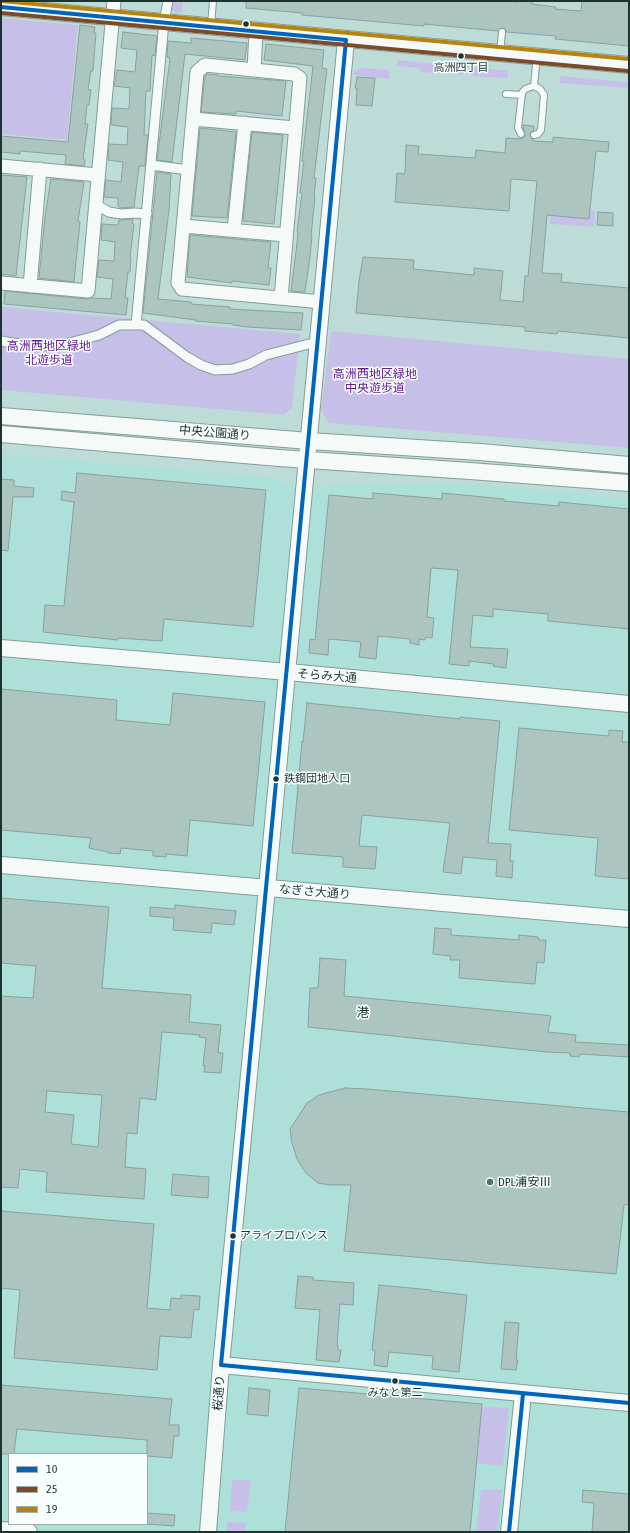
<!DOCTYPE html>
<meta charset="utf-8">
<style>
body{margin:0}
#map{position:relative;width:630px;height:1533px;overflow:hidden;background:#bddcd8;font-family:"Asap Condensed",sans-serif}
canvas{display:block}
.frame{position:absolute;inset:0;border:2px solid #1c3330;pointer-events:none}
.legend{position:absolute;left:8px;top:1453px;width:140px;height:72px;box-sizing:border-box;background:#f8fefd;border:1px solid #a0adab;margin:0;padding:5px 7px;list-style:none;font-size:12px;color:#1c3330}
.legend li{display:flex;align-items:center;gap:8px;height:20px}
.legend b{width:20px;border:1px solid #a0adab}
</style>
<div id="map">
<canvas width="630" height="1533"></canvas>
<div class="frame"></div>
<ul class="legend">
<li><b style="height:5px;background:#0065bd"></b>10</li>
<li><b style="height:5px;background:#7a4b2a"></b>25</li>
<li><b style="height:5px;background:#b5840e"></b>19</li>
</ul>
</div>
<script>
const ctx = document.querySelector('canvas').getContext('2d');
ctx.lineJoin = 'round';
function fillPath(path, color) {
  ctx.fillStyle = color;
  ctx.fill(path, 'evenodd');
}
function poly(rows) {
  const path = new Path2D();
  for (const r of rows) {
    path.moveTo(r[0], r[1]);
    for (let i = 2; i < r.length; i += 2) path.lineTo(r[i], r[i + 1]);
  }
  return path;
}
function strokePath(path, color, width, dash) {
  ctx.strokeStyle = color;
  ctx.lineWidth = width;
  ctx.lineCap = dash ? 'butt' : 'round';
  ctx.setLineDash(dash || []);
  ctx.stroke(path);
}
function label(font, color, halo, rows, align = 'center') {
  ctx.font = font + ' "Asap Condensed","Noto Sans JP",sans-serif';
  ctx.lineWidth = 3;
  ctx.setLineDash([]);
  ctx.textBaseline = 'middle';
  ctx.strokeStyle = halo;
  ctx.fillStyle = color;
  for (const [text, x, y, turn = 0] of rows) {
    ctx.save();
    ctx.translate(x, y);
    ctx.rotate((+turn || 0) * Math.PI / 180);
    ctx.textAlign = isNaN(turn) ? turn : align;
    if (halo) ctx.strokeText(text, 0, 0);
    ctx.fillText(text, 0, 0);
    ctx.restore();
  }
}
const built = poly([
 [1,454,278,478,284,485,323,488,329,483,459,484,629,498,629,1532,1,1532],
 [9,1454,147,1454,147,1524,9,1524]
]);
const green = poly([
 [171,1,183,1,182,12,176,13,172,10],
 [1,18,78,25,67,140,1,134],
 [397,60,464,67,463,75,421,72,420,68,397,66],
 [472,67,508,71,507,78,472,76],
 [359,68,389,70,389,79,354,75,354,72],
 [560,76,629,82,629,88,559,83],
 [551,206,563,207,562,217,589,219,590,211,595,211,594,227,550,224],
 [1,307,300,334,292,408,284,415,1,390],
 [331,331,629,359,629,448,329,423,321,410],
 [482,1407,509,1408,503,1466,477,1463],
 [232,1480,251,1480,247,1512,230,1511],
 [481,1490,502,1490,497,1532,476,1532],
 [228,1522,246,1523,245,1532,226,1532]
]);
const building = poly([
 [246,1,504,1,518,2,518,1,532,1,532,4,556,7,555,9,581,11,582,1,629,1,629,46,555,39,556,36,506,32,505,29,502,28,498,31,424,24,424,26,302,15,302,13,246,8,246,1],
 [80,25,95,27,94,33,96,33,93,71,91,71,88,89,91,90,89,105,87,105,85,124,88,124,83,159,85,160,84,166,65,164,66,155,20,151,20,154,1,152,1,136,68,142,80,25],
 [123,32,157,36,155,56,152,55,150,91,146,91,144,135,148,135,145,166,139,166,134,207,121,208,118,206,118,198,104,197,106,180,121,182,123,162,108,160,109,144,127,145,128,127,111,125,112,108,129,109,130,88,114,86,117,70,135,72,137,50,121,48,123,32],
 [191,38,247,43,245,60,185,54,172,162,157,160,170,58,167,57,168,41,191,43,191,38],
 [266,44,324,50,322,68,327,69,314,178,316,178,314,197,315,197,311,236,312,236,310,257,305,292,291,291,296,252,298,233,297,232,302,193,300,193,304,161,302,161,313,66,264,60,266,44],
 [207,74,218,75,218,76,286,81,282,116,236,111,236,114,201,112,205,76,207,74],
 [357,77,375,78,372,106,356,105,357,89,355,88,357,77],
 [523,125,534,126,534,130,530,134,533,141,553,142,553,137,609,142,608,152,596,151,589,219,547,215,542,273,562,274,561,282,629,288,629,338,558,331,557,334,525,331,525,327,356,313,359,281,363,257,414,260,413,269,474,275,474,268,503,271,500,300,523,302,525,276,528,276,537,181,511,179,509,211,395,202,397,173,404,174,405,172,406,145,419,146,418,154,475,158,476,150,505,153,506,138,521,139,525,136,523,125],
 [200,128,236,132,227,218,192,216,200,128],
 [252,132,283,135,274,224,243,221,252,132],
 [157,172,171,174,169,210,158,299,191,302,191,304,230,307,230,309,303,313,301,330,247,327,233,325,233,324,195,321,196,320,143,313,157,172],
 [1,175,27,177,16,276,1,274,1,175],
 [51,179,84,182,78,221,80,222,74,282,39,278,45,217,51,179],
 [598,212,613,213,613,226,597,225,598,212],
 [133,219,132,223,134,224,130,258,131,258,130,272,128,272,125,298,128,298,126,315,4,304,5,291,87,299,92,298,111,299,113,279,97,277,99,260,114,261,115,242,101,240,102,224,118,225,119,220,133,219],
 [190,235,271,242,268,268,271,268,269,285,232,281,232,283,187,277,190,235],
 [77,473,266,490,253,627,164,619,162,641,118,638,118,640,43,632,45,605,64,606,74,502,61,500,62,491,75,493,77,473],
 [1,479,14,480,14,486,34,488,33,497,13,497,8,551,1,550,1,479],
 [373,493,442,499,442,493,504,499,504,501,559,506,559,502,629,509,629,629,548,621,548,614,493,609,493,617,473,615,470,647,508,649,506,668,493,666,494,664,469,661,469,666,449,664,458,570,431,568,427,617,434,618,432,638,426,637,425,640,419,639,419,645,410,643,410,639,378,636,376,659,359,657,361,642,329,639,328,655,309,653,310,639,315,640,329,495,373,499,373,493],
 [1,689,117,700,116,720,170,725,173,693,265,702,253,826,190,820,187,856,166,854,166,857,153,856,153,851,121,848,120,854,108,853,108,852,89,848,91,838,1,830,1,689],
 [307,703,460,719,460,717,500,721,488,843,511,844,510,861,513,861,512,878,496,876,497,860,463,857,461,874,443,872,450,823,362,815,359,846,377,847,375,869,343,867,343,857,292,853,302,741,303,742,307,703],
 [519,728,609,736,609,730,623,731,622,742,629,742,629,879,595,876,598,838,509,830,519,728],
 [1,898,109,907,102,988,191,995,189,1022,221,1025,218,1053,223,1053,221,1073,204,1072,205,1066,203,1066,206,1038,199,1037,200,1035,162,1032,156,1100,140,1098,137,1134,127,1133,125,1167,146,1169,144,1199,46,1192,47,1172,20,1169,18,1188,1,1187,1,996,33,998,36,966,1,963,1,898],
 [47,1091,102,1095,98,1147,71,1144,74,1115,45,1112,47,1091],
 [175,905,236,911,234,925,212,923,211,933,173,930,174,918,150,916,150,907,175,909,175,905],
 [435,928,451,929,451,935,519,940,519,935,538,937,539,940,546,940,544,963,537,962,535,984,459,978,460,960,450,960,451,956,433,954,435,928],
 [320,958,346,960,344,996,544,1015,551,1016,548,1032,576,1035,575,1042,629,1045,629,1057,580,1054,579,1057,570,1056,570,1053,546,1052,308,1027,310,988,318,988,320,958],
 [345,1088,367,1089,629,1112,629,1204,624,1205,616,1274,344,1251,351,1185,330,1185,318,1183,306,1173,297,1159,292,1143,290,1129,307,1103,319,1095,345,1088],
 [173,1174,209,1177,208,1198,171,1195,173,1174],
 [1,1211,154,1224,147,1308,170,1310,171,1298,181,1299,181,1295,200,1296,199,1310,194,1309,191,1338,160,1336,157,1370,14,1358,20,1290,1,1288,1,1211],
 [298,1276,313,1277,313,1280,354,1283,353,1305,340,1304,337,1346,338,1346,338,1350,341,1350,339,1362,316,1360,320,1310,295,1308,298,1276],
 [379,1285,431,1290,431,1291,467,1295,459,1372,432,1369,433,1356,389,1352,387,1367,374,1365,375,1351,372,1350,379,1285],
 [505,1322,519,1323,516,1360,518,1360,516,1370,501,1369,505,1322],
 [1,1385,172,1399,169,1425,179,1425,179,1436,174,1436,172,1458,147,1456,147,1440,17,1429,14,1454,1,1454,1,1385],
 [249,1388,270,1390,268,1416,247,1414,249,1388],
 [299,1388,482,1404,470,1532,285,1532,299,1388],
 [583,1490,629,1494,629,1532,592,1532,594,1503,582,1502,583,1490],
 [147,1513,175,1515,174,1526,147,1524,147,1513]
]);
const service = poly([
 [211,25,213,1],
 [500,53,502,32],
 [506,94,522,95],
 [521,134,518,128,522,93,525,89,534,86],
 [534,135,538,134,541,130,544,95,540,89,534,86,536,65]
]);
const pedestrian = poly([
 [151,165,188,170],
 [95,204,109,212,121,214,135,213,147,214],
 [136,325,164,22,168,1],
 [1,341,30,346,62,345,99,335,119,325,144,325,187,357,201,365,215,370,233,369,249,364,266,355,309,344]
]);
const minor = poly([
 [254,70,256,31],
 [193,119,295,128],
 [1,166,98,175],
 [183,226,286,235],
 [234,230,245,123],
 [1,283,88,291,114,1],
 [30,286,40,169],
 [281,298,300,78,294,74,205,65,197,72,178,283,182,289,322,302]
]);
const tertiary = poly([
 [1,7,629,65],
 [1,416,309,441,480,452,629,465],
 [1,434,279,458,470,471,629,483],
 [1,648,288,672,629,704],
 [1,865,629,919],
 [221,1365,629,1403],
 [1,1530,29,1532],
 [208,1532,221,1365,267,888,346,40],
 [509,1532,523,1394]
]);
const bus1 = poly([
 [1,7,346,40],
 [221,1365,346,40],
 [221,1365,629,1403],
 [509,1532,523,1394]
]);
const bus2 = poly([
 [1,13,628,71]
]);
const bus3 = poly([
 [2,1,629,59]
]);
const markers = [
 [246,24,3.5,"#1c3330"],
 [461,56,3.5,"#1c3330"],
 [276,779,3.5,"#1c3330"],
 [490,1182,4,"#546e6b"],
 [233,1236,3.5,"#1c3330"],
 [395,1381,3.5,"#1c3330"]
];
const busNames = [
 ["高洲四丁目",461,68],
 ["鉄鋼団地入口",284,779,"left"],
 ["アライプロバンス",240,1236,"left"],
 ["みなと第二",395,1393]
];
const parkNames = [
 ["高洲西地区緑地",49,346],
 ["北遊歩道",49,360],
 ["高洲西地区緑地",375,374],
 ["中央遊歩道",375,388]
];
const streetNames = [
 ["中央公園通り",215,433,5],
 ["そらみ大通",327,676,5],
 ["なぎさ大通り",315,892,5],
 ["桜通り",219,1393,-85]
];
const poiNames = [
 ["DPL浦安Ⅲ",498,1182]
];
const neighbourhoodNames = [
 ["港",363,1013]
];
fillPath(built, '#ade0d9');
fillPath(green, '#c6c0e9');
fillPath(building, '#acc5c1');
strokePath(building, '#89a19e', 1);
strokePath(service, '#849d99', 8);
strokePath(pedestrian, '#849d99', 11);
strokePath(minor, '#849d99', 15);
strokePath(tertiary, '#849d99', 18);
strokePath(service, '#f5faf9', 6);
strokePath(pedestrian, '#f5faf9', 9);
strokePath(minor, '#f5faf9', 13);
strokePath(tertiary, '#f5faf9', 16);
strokePath(bus1, '#0065bd', 4);
strokePath(bus2, '#7a4b2a', 4);
strokePath(bus3, '#b5840e', 4);
for (const [x, y, r, color] of markers) {
  const dot = new Path2D();
  dot.arc(x, y, r, 0, 2 * Math.PI);
  ctx.fillStyle = color;
  ctx.fill(dot);
  strokePath(dot, '#f8fefd', 1.5);
}
label('11px', '#1c3330', '#f8fefd', busNames);
label('12px', '#641f98', '#f8fefd', parkNames);
label('12px', '#1c3330', '#f8fefd', streetNames);
label('12px', '#1c3330', '#f8fefd', poiNames, 'left');
label('13px', '#1c3330', '#f8fefd', neighbourhoodNames);
</script>
